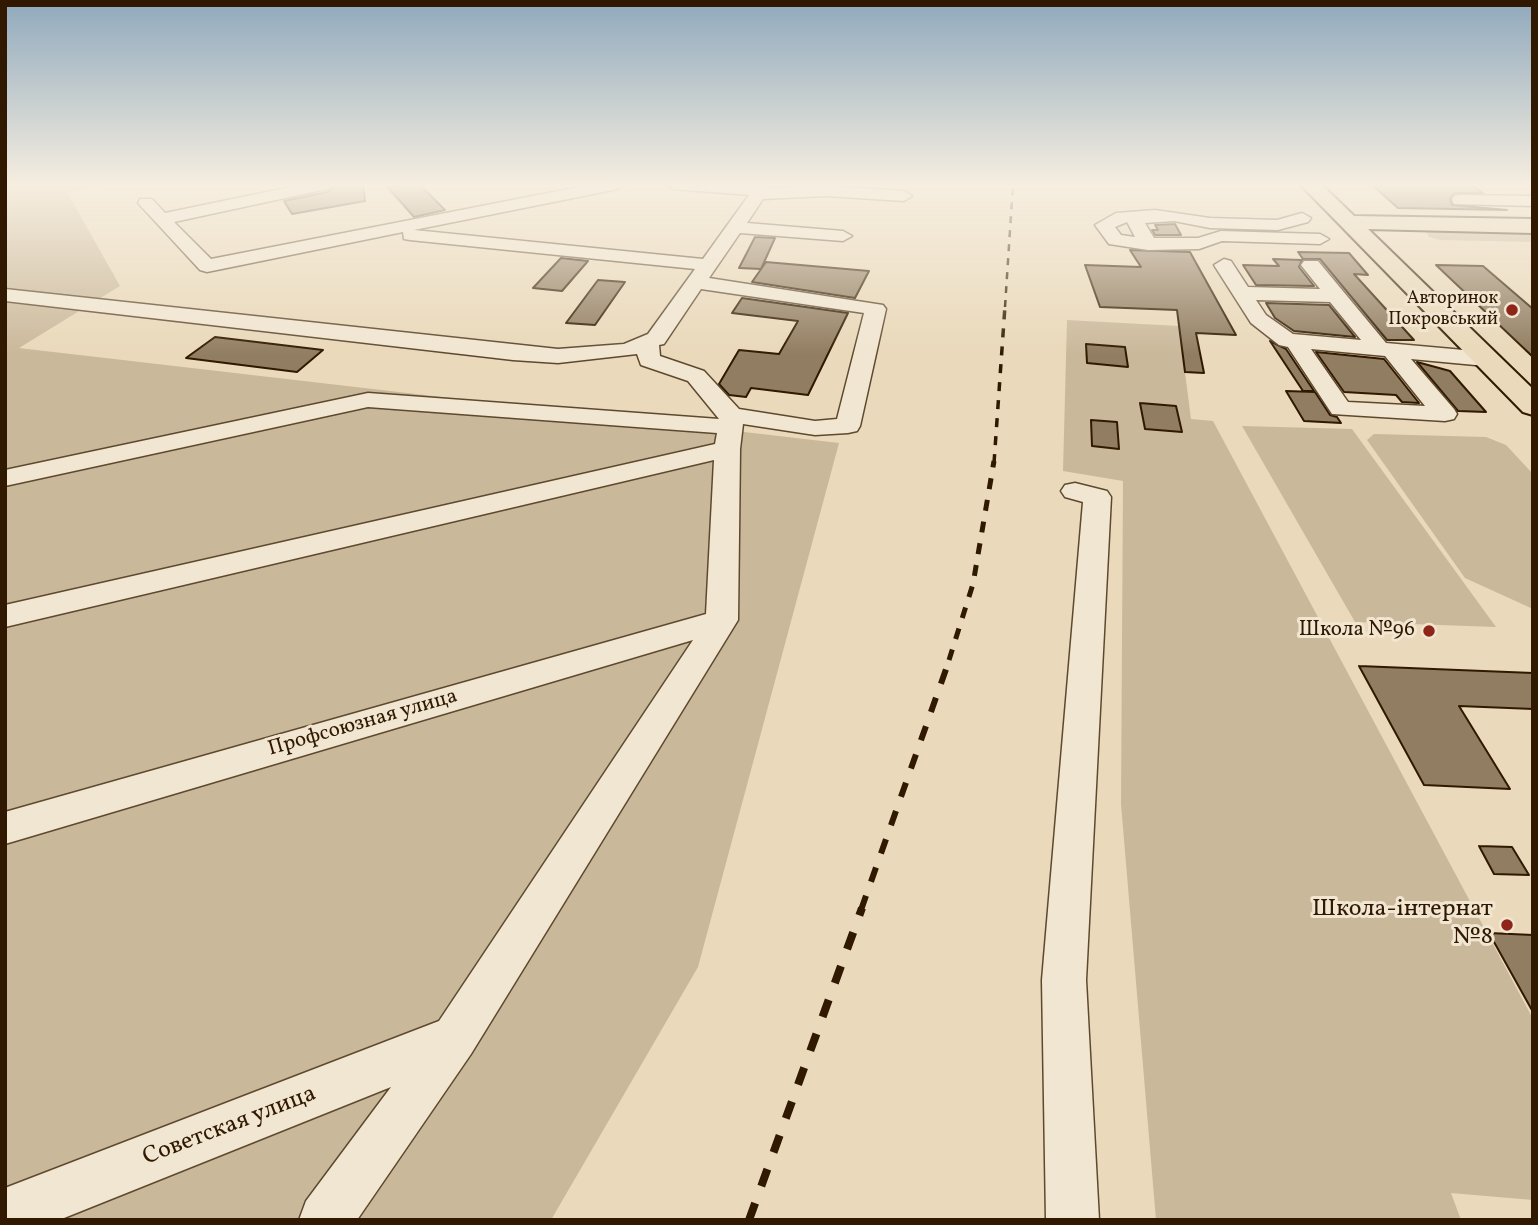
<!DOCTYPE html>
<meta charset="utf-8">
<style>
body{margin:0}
#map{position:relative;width:1538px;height:1225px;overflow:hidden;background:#ead9ba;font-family:Vollkorn,serif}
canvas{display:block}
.frame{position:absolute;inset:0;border:7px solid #301900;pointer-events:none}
</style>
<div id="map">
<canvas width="1538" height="1225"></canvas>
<div class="frame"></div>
</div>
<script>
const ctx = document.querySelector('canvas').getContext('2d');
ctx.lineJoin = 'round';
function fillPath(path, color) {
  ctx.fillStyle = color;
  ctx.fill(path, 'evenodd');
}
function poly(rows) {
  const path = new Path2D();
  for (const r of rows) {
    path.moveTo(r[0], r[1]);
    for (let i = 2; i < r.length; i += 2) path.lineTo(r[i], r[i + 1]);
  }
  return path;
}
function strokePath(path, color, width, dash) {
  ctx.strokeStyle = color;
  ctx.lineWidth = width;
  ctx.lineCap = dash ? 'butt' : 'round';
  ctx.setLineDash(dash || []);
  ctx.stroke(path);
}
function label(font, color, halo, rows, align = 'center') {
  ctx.font = font + ' Vollkorn,serif';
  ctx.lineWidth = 6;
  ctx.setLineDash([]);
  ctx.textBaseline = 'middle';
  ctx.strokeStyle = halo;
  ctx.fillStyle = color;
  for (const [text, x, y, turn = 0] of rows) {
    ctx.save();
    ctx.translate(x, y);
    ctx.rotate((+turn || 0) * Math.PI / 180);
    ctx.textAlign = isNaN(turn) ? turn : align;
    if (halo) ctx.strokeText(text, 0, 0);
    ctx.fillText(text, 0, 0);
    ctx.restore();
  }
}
const green = poly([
 [5,184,117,184,67,192,120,286,19,348,839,443,698,967,551,1220,5,1220],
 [1424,229,1533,231,1533,242,1440,240,1429,237],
 [1067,320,1179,326,1191,419,1213,421,1533,1019,1533,1200,1451,1193,1461,1220,1156,1220,1121,804,1123,481,1063,471],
 [1242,426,1352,429,1496,627,1355,622],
 [1374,434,1486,437,1506,445,1533,474,1533,609,1465,578,1367,440]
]);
const building = poly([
 [337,184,363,184,365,201,292,214,284,201,328,192,337,184],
 [385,184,419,184,445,210,414,217,385,184],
 [1371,184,1471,184,1483,193,1454,193,1450,199,1452,205,1507,210,1398,208,1371,184],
 [1175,224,1181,235,1155,235,1152,230,1158,230,1155,225,1175,224],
 [755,237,775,238,761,269,739,268,755,237],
 [1130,250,1190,252,1236,335,1196,333,1204,373,1185,372,1177,310,1100,307,1085,265,1141,267,1130,250],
 [1298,252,1349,253,1368,275,1354,274,1414,340,1387,340,1320,259,1303,259,1298,252],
 [561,258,588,261,562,291,533,288,561,258],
 [1273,259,1302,260,1299,267,1314,286,1256,285,1243,265,1279,266,1273,259],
 [766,262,869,271,855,298,752,282,766,262],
 [1436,265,1483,266,1533,309,1533,357,1436,265],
 [598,280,625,282,595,325,566,323,598,280],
 [742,298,848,313,808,395,751,388,746,397,729,395,719,384,739,350,779,354,798,321,732,313,742,298],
 [1266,303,1329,305,1355,337,1294,331,1275,318,1266,303],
 [215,337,323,350,297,372,186,358,215,337],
 [1270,341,1286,349,1314,391,1303,391,1270,341],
 [1086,344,1125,347,1128,367,1087,363,1086,344],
 [1316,352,1384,359,1419,403,1402,402,1396,395,1344,392,1316,352],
 [1417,362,1450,371,1486,412,1458,411,1417,362],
 [1286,391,1315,392,1330,415,1337,417,1341,423,1304,421,1286,391],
 [1140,403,1176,406,1182,432,1145,429,1140,403],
 [1091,420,1117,422,1119,449,1092,446,1091,420],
 [1359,666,1533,673,1533,709,1459,706,1510,789,1424,785,1359,666],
 [1479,846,1512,847,1529,875,1494,874,1479,846],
 [1489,933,1533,935,1533,1012,1489,933]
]);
const minor = poly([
 [305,184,335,184,327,189,174,222,211,259,594,184,626,184,618,189,414,230,703,259,749,195,673,189,665,184,773,184,770,188,826,186,904,191,912,196,904,201,826,196,763,199,747,223,843,231,852,236,843,241,740,233,709,278,883,305,886,309,860,426,857,431,848,433,815,435,743,424,740,449,738,620,471,1054,357,1220,299,1220,306,1201,391,1087,59,1220,5,1220,5,1188,439,1021,693,640,5,844,5,812,706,614,714,460,5,627,5,605,715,444,717,433,368,407,5,486,5,470,368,393,719,419,688,381,641,365,637,354,558,363,513,360,5,301,5,289,558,349,624,344,648,334,695,269,410,240,404,239,403,232,207,272,200,270,138,203,140,199,152,199,165,213,305,184],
 [701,289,864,313,837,419,815,421,739,409,704,371,660,356,659,345,664,344,701,289],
 [1460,195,1533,196,1533,206,1454,204,1452,200,1454,196,1460,195],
 [1155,210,1210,218,1277,220,1302,213,1311,218,1308,222,1278,230,1210,228,1174,221,1145,223,1154,238,1198,238,1221,231,1320,234,1329,239,1320,244,1222,241,1199,249,1148,250,1109,244,1095,225,1116,213,1155,210],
 [1127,222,1135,237,1121,235,1115,227,1127,222],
 [1224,259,1231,261,1248,287,1320,289,1301,265,1304,261,1318,261,1386,343,1486,352,1497,359,1486,366,1411,359,1454,409,1457,414,1454,419,1445,421,1332,414,1288,347,1279,345,1251,323,1214,265,1224,259],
 [1256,300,1330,302,1361,340,1293,334,1266,315,1256,300],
 [1311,349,1385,356,1425,406,1348,402,1311,349],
 [1075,483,1107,491,1111,497,1086,980,1099,1220,1046,1220,1042,980,1083,502,1065,497,1061,491,1065,485,1075,483]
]);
const major = poly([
 [1300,184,1321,184,1354,216,1533,219,1533,233,1368,229,1533,389,1533,415,1523,412,1300,184]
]);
const railFar4 = poly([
 [1005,307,1013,184]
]);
const railFar3 = poly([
 [994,463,1005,306]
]);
const railFar2 = poly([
 [949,660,973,584,994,461]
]);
const railFar1 = poly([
 [861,910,950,658]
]);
const rail = poly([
 [749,1220,862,908]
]);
const markers = [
 [1512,310,7,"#8f2418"],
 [1429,631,7,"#8f2418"],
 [1507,925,7,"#8f2418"]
];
const farPoinames = [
 ["Авторинок",1498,300],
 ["Покровський",1498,321]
];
const poiNames = [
 ["Школа №96",1415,631]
];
const streetNames = [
 ["Профсоюзная улица",363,724,-16]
];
const nearPoinames = [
 ["Школа-інтернат",1493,911],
 ["№8",1493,939]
];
const nearStreetnames = [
 ["Советская улица",230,1127,-21]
];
fillPath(green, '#cab89a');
fillPath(building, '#917d61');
strokePath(building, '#301900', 2);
strokePath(minor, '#5e492e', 3);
strokePath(major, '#301900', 4);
fillPath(minor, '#f1e6d2');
fillPath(major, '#ead9ba');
strokePath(railFar4, '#301900', 2.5, [7, 7]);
strokePath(railFar3, '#301900', 3.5, [9, 9]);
strokePath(railFar2, '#301900', 5, [11, 11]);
strokePath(railFar1, '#301900', 6, [15, 15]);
strokePath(rail, '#301900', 8, [18, 18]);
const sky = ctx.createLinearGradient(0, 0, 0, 355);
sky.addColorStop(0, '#8fa9bc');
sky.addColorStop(0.52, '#f6eee0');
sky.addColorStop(1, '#f6eee000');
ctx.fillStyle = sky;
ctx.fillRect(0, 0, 1538, 355);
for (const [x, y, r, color] of markers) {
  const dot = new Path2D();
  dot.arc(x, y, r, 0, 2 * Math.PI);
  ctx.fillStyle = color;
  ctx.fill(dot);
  strokePath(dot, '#f1e6d2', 2.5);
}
label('18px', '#301900', '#f1e6d2', farPoinames, 'right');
label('21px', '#301900', '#f1e6d2', poiNames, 'right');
label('21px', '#301900', '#f1e6d2', streetNames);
label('24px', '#301900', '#f1e6d2', nearPoinames, 'right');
label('24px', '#301900', '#f1e6d2', nearStreetnames);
</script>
